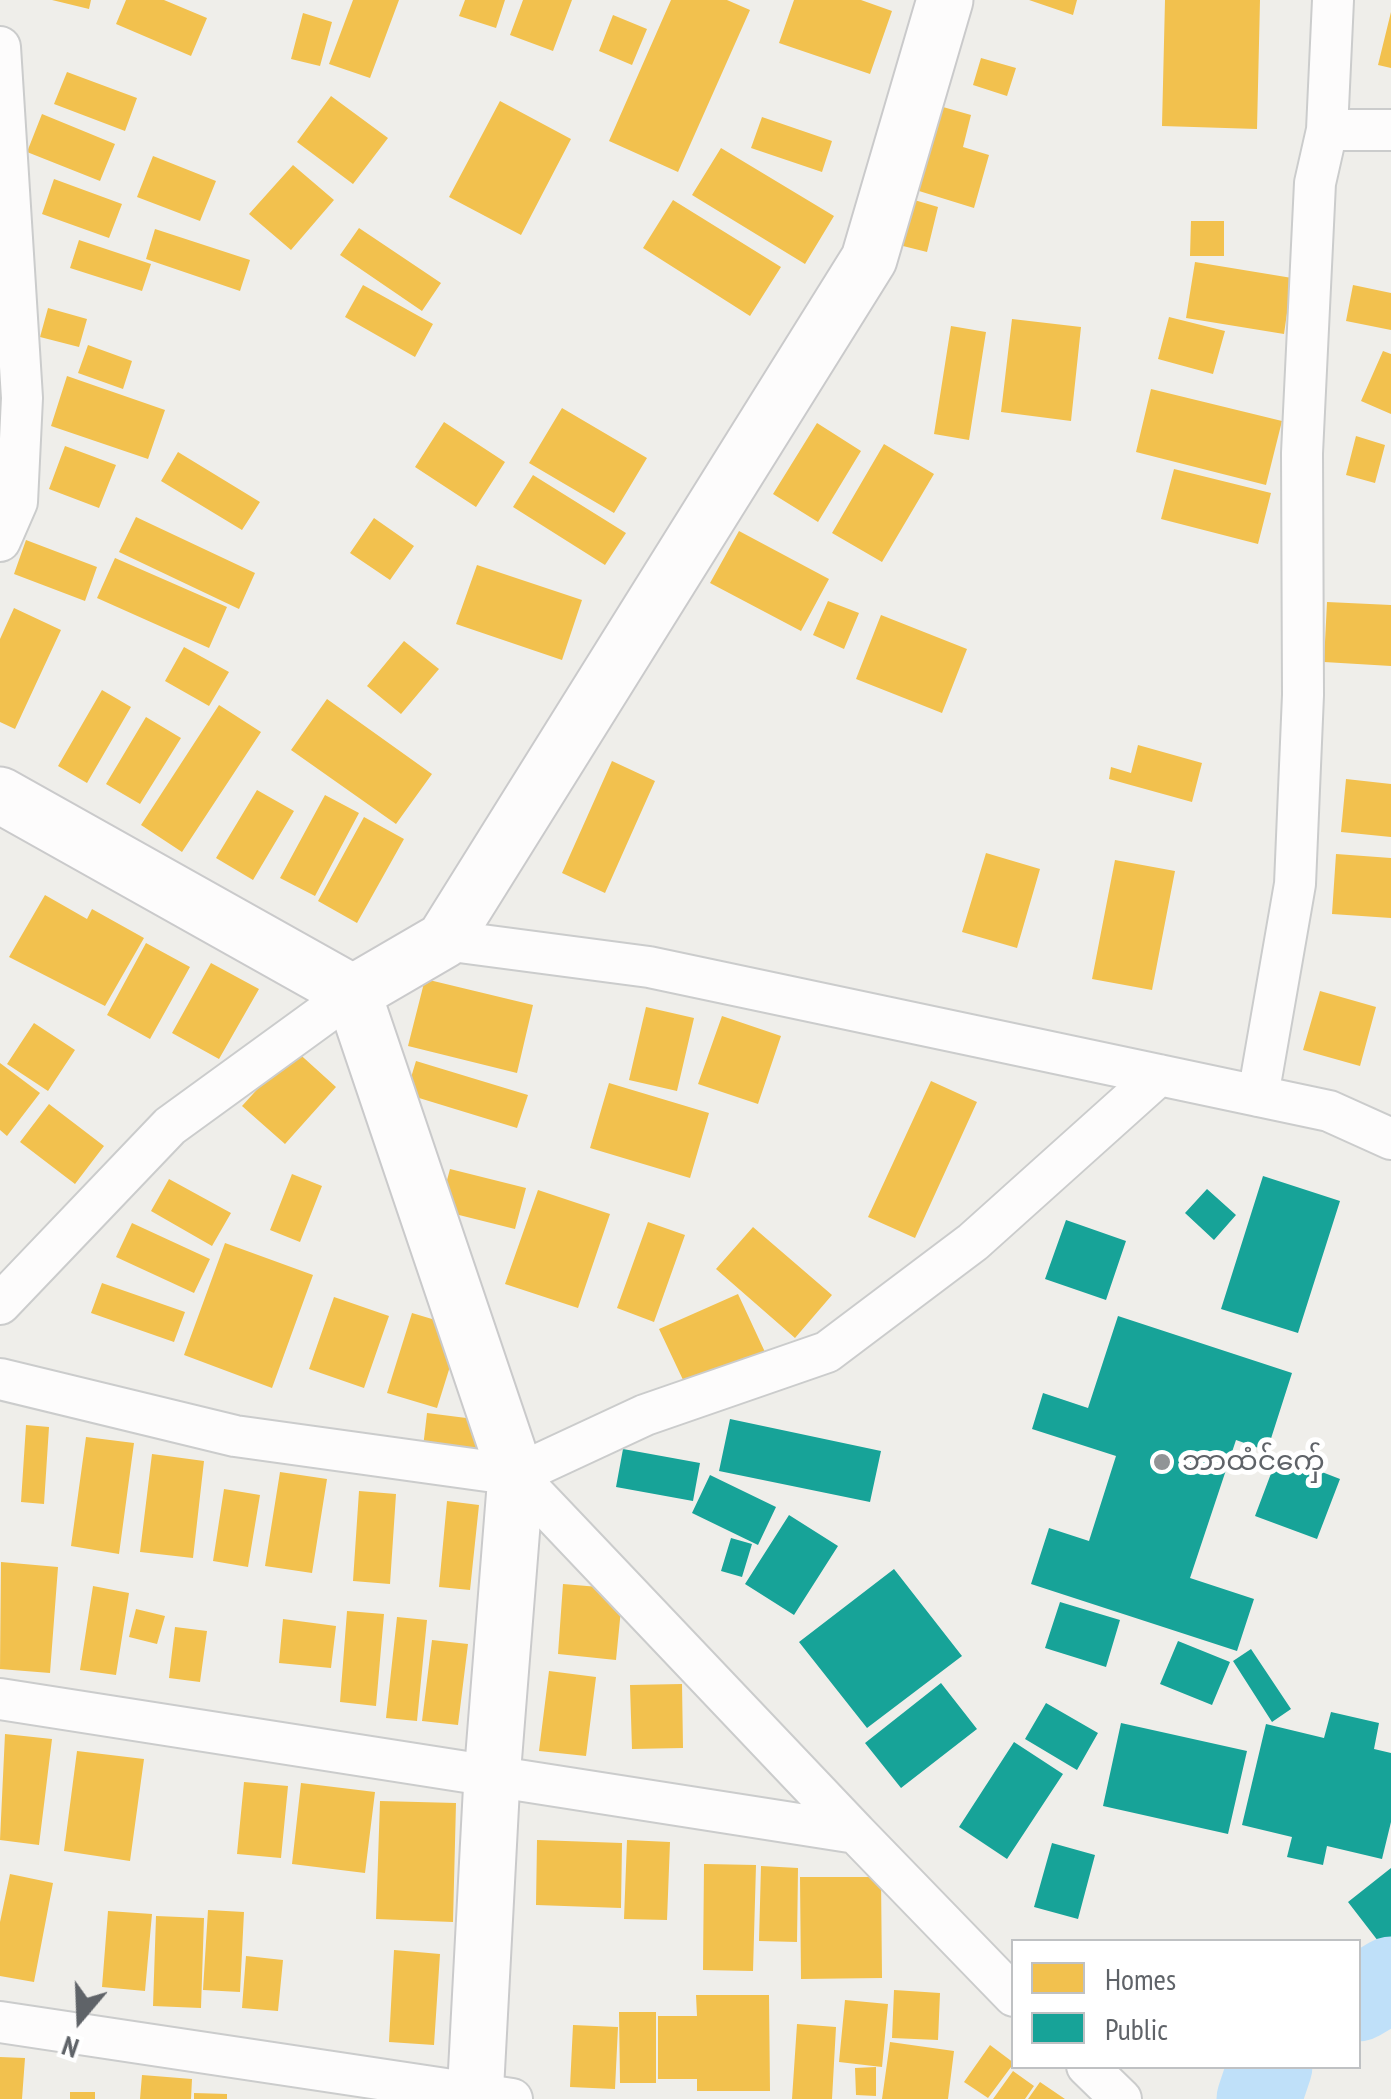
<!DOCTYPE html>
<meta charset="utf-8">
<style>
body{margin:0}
#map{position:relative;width:1391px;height:2099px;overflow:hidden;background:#efeeea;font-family:"PT Sans Narrow",sans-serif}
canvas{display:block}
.legend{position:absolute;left:1011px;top:1939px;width:350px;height:130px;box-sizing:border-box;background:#fff;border:2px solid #bfc1c3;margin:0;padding:12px 18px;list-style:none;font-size:30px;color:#5f6368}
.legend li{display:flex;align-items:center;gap:20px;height:50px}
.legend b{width:50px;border:2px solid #bfc1c3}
.north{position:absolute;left:30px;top:1969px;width:100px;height:100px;-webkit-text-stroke:8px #fff;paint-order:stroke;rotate:199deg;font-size:28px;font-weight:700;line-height:40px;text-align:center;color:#5f6368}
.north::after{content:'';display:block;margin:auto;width:35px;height:45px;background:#5f6368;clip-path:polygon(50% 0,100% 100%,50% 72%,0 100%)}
</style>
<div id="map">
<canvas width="1391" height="2099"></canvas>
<ul class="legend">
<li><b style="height:28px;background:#f2c14e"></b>Homes</li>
<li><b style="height:28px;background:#17a398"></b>Public</li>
</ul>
<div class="north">N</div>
</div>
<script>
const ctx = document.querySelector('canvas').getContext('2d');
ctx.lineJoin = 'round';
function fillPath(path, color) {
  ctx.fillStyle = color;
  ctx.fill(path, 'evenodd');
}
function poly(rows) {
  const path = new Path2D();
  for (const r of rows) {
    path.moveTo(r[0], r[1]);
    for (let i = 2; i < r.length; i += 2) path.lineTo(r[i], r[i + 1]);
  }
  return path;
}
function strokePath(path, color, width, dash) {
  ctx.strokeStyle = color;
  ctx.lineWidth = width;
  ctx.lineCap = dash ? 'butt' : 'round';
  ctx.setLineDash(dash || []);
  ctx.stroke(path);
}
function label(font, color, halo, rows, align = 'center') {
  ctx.font = font + ' "PT Sans Narrow","Noto Sans Myanmar",sans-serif';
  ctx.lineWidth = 10;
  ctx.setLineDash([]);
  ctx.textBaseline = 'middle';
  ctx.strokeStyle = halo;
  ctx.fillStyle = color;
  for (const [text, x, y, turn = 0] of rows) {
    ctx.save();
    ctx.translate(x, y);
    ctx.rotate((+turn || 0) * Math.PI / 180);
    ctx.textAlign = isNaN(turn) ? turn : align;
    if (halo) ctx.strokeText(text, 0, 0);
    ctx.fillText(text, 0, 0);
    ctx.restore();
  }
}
const homes = poly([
 [52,0,91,0,89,9],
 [126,0,164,0,207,18,191,56,116,24],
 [353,0,399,0,370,78,329,64],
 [465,0,505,0,496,28,459,16],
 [523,0,572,0,553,51,510,35],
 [671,0,727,0,750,10,678,172,609,141],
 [794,0,861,0,892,11,870,74,779,43],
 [1029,0,1077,0,1073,15],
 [1165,0,1260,0,1257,129,1162,126],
 [1391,12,1391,68,1378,65],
 [303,13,332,22,320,66,291,59],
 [613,15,647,29,632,65,599,51],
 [981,58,1016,68,1007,96,973,85],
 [67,72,137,98,125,131,54,104],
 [331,96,388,138,353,184,297,142],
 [500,101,571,139,521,235,449,197],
 [943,107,971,115,963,147,989,155,974,208,919,191],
 [42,114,115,144,100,181,27,152],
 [762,117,832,141,822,172,751,148],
 [721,148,834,216,805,264,692,195],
 [153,156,216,181,200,221,137,197],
 [293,165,334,200,291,250,249,214],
 [54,179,122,204,109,238,42,214],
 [911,199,938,207,927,252,899,245],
 [673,200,781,267,750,316,643,248],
 [1191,221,1224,221,1224,256,1190,256],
 [359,228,441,283,422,311,340,255],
 [155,229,250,260,240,291,146,259],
 [79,240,151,264,142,291,70,268],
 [1195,262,1292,278,1284,334,1186,318],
 [363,285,433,324,415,357,345,317],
 [1353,285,1391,293,1391,330,1346,321],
 [48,308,87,319,79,347,40,337],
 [1169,317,1225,331,1213,374,1158,359],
 [1012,319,1081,327,1071,421,1001,412],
 [951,326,986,332,969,440,934,434],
 [88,345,132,361,123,389,78,373],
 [1383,351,1391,354,1391,414,1361,401],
 [67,376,165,410,148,459,51,426],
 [1151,389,1282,421,1266,485,1136,452],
 [562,408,647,458,614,513,529,463],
 [444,422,505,462,476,507,415,467],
 [817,423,861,451,818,522,773,494],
 [1356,436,1385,445,1375,483,1346,475],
 [884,444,934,474,882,562,832,533],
 [65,446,116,465,99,508,49,489],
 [178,452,260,502,242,530,161,481],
 [1174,469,1271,493,1258,544,1161,519],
 [533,475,626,533,605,565,513,507],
 [136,517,255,573,239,609,119,552],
 [374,518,414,546,390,580,350,553],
 [739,531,829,579,801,631,710,583],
 [26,540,97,567,85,601,14,574],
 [115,558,227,607,209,648,97,598],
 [477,565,582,600,562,660,456,624],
 [828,601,859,613,844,649,813,635],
 [1327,602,1391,605,1391,666,1324,662],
 [14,608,61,630,15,729,0,722,0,639],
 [881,615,967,649,942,713,856,679],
 [404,641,439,669,401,714,367,686],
 [184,647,229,672,209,706,165,681],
 [102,690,131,707,87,783,58,766],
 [327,699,432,774,396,824,291,750],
 [219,705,261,732,182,852,141,825],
 [146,717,181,738,140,804,106,784],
 [1138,745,1202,763,1192,802,1109,779,1111,767,1131,773],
 [612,761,655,781,605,893,562,873],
 [1346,779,1391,784,1391,837,1341,832],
 [257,790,294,811,253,880,216,858],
 [325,795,359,813,315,896,280,878],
 [364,817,404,839,357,923,318,901],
 [986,853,1040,869,1017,948,962,932],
 [1336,854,1391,858,1391,918,1332,914],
 [1115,860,1175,871,1152,990,1092,979],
 [45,895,87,919,92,909,144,938,105,1006,9,957],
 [146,943,190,967,150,1039,107,1015],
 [211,963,259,989,219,1059,172,1033],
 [425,979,533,1005,517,1073,408,1046],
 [1320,991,1376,1007,1360,1066,1303,1050],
 [646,1007,694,1018,677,1091,629,1080],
 [722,1016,781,1036,758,1104,698,1084],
 [34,1023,75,1050,48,1091,7,1064],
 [294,1049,336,1087,285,1144,242,1106],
 [416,1061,528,1095,517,1128,406,1094],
 [0,1063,40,1093,7,1136,0,1130],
 [931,1081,977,1102,915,1238,868,1217],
 [609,1083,709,1113,690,1178,590,1148],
 [49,1104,104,1146,75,1184,20,1142],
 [450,1169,526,1188,515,1229,439,1210],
 [292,1174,322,1186,300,1242,270,1230],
 [169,1179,231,1213,212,1246,151,1211],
 [538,1190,610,1214,578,1308,505,1284],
 [648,1222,685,1235,654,1322,617,1308],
 [132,1223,210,1259,194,1293,116,1257],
 [753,1227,832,1295,795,1338,716,1269],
 [225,1243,313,1275,272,1388,184,1355],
 [102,1283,185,1312,174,1342,91,1313],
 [738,1294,771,1365,693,1401,659,1329],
 [334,1297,389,1316,364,1388,309,1369],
 [412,1313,462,1328,437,1408,387,1393],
 [427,1413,482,1420,476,1464,422,1456],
 [26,1425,49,1427,44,1504,21,1502],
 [86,1437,134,1443,119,1554,71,1546],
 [152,1454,204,1461,193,1558,140,1552],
 [280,1472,327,1479,312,1573,265,1566],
 [224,1489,260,1495,248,1567,213,1561],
 [359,1491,396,1494,390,1584,353,1581],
 [447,1501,479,1505,470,1590,439,1587],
 [1,1562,58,1567,50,1673,0,1669],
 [563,1584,623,1589,616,1660,558,1654],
 [93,1586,129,1593,116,1675,80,1670],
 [136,1609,165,1616,157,1644,129,1637],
 [347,1611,384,1614,376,1706,340,1702],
 [397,1617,427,1620,417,1721,386,1718],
 [283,1619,336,1626,331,1668,279,1663],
 [175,1627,207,1631,200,1682,169,1678],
 [432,1640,468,1644,458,1725,422,1721],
 [549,1671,596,1677,586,1756,539,1751],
 [682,1684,683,1748,632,1749,630,1685],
 [5,1734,52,1739,39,1845,0,1840],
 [77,1751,144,1759,130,1861,64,1851],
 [244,1782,288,1786,281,1858,237,1854],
 [301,1783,375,1792,365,1873,292,1864],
 [380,1801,456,1803,453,1922,376,1919],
 [537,1840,622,1843,621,1908,536,1905],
 [627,1840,670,1842,667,1920,624,1919],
 [704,1864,756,1865,753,1971,703,1970],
 [761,1866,798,1868,797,1942,759,1941],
 [10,1874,53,1883,34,1982,0,1976,0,1922],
 [800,1877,881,1877,882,1978,801,1979],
 [208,1910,244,1912,240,1992,203,1990],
 [108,1911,152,1914,145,1991,102,1987],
 [156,1916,204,1918,201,2008,153,2006],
 [394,1950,440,1954,434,2045,389,2042],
 [246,1956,283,1960,278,2011,242,2008],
 [894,1990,940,1993,938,2040,892,2038],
 [696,1995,769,1995,770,2091,697,2091,697,2079,658,2079,658,2016,697,2016],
 [845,2000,888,2004,882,2067,839,2062],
 [619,2012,656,2012,656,2083,620,2083],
 [797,2024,836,2027,832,2099,792,2099],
 [573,2025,618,2027,615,2089,570,2087],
 [890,2042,954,2051,948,2099,882,2099],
 [990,2045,1014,2063,988,2098,964,2082],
 [0,2057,25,2058,22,2099,0,2099],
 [876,2067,876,2096,856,2095,855,2068],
 [1013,2071,1034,2086,1025,2099,993,2099],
 [142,2075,192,2079,191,2099,140,2099],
 [1040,2082,1065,2099,1028,2099],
 [70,2092,95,2092,95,2099,70,2099],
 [194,2093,227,2094,227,2099,194,2099]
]);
const public = poly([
 [1263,1176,1340,1201,1298,1333,1221,1309],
 [1207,1189,1236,1215,1214,1240,1185,1213],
 [1066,1220,1126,1241,1106,1300,1045,1279],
 [1118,1316,1292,1373,1267,1451,1236,1440,1190,1578,1254,1599,1237,1651,1031,1584,1049,1528,1089,1541,1116,1456,1032,1429,1043,1393,1088,1408],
 [730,1419,881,1451,870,1502,719,1471],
 [623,1449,700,1463,693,1501,616,1487],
 [1278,1455,1340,1479,1317,1539,1255,1516],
 [710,1475,776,1507,758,1545,692,1513],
 [789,1515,838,1546,794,1615,745,1584],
 [731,1538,752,1544,742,1577,721,1571],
 [894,1569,962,1656,867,1728,799,1642],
 [1060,1602,1120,1620,1106,1667,1045,1648],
 [1178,1641,1230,1662,1212,1705,1160,1684],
 [1251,1649,1291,1709,1272,1722,1233,1661],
 [941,1683,977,1729,901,1788,865,1743],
 [1046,1703,1098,1733,1077,1770,1025,1739],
 [1331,1712,1379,1723,1374,1749,1391,1753,1391,1822,1382,1859,1327,1846,1323,1865,1287,1857,1292,1837,1242,1825,1266,1724,1324,1738],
 [1121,1723,1247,1751,1228,1834,1103,1806],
 [1014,1742,1063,1774,1007,1859,959,1827],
 [1052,1843,1095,1855,1078,1919,1034,1907],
 [1391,1868,1391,1946,1385,1950,1348,1902]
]);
const river = poly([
 [1358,1999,1391,1979],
 [1259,2099,1270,2066]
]);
const street = poly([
 [0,47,22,398,17,502,0,541],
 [1327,130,1391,130],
 [444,940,649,967,1329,1111,1391,1139],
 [1258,1096,1295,884,1303,695,1302,453,1315,183,1327,130,1333,0],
 [0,1304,170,1126,353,993],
 [0,1379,235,1436,516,1475,645,1415,827,1352,973,1242,1159,1075],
 [516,1475,856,1833],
 [0,1699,856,1833,1014,1996],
 [0,2022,512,2099],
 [1087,2066,1121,2099]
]);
const secondary = poly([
 [0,795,353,993,516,1475,492,1778,475,2099],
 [353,993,444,940,869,259,945,0]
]);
const markers = [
 [1162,1462,10,"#919496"]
];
const poiNames = [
 ["ဘာထံင်ကှ်ေ",1182,1462]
];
fillPath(homes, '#f2c14e');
fillPath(public, '#17a398');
strokePath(river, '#bfe0f9', 85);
strokePath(street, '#cbcccc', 44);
strokePath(secondary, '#cacacb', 59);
strokePath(street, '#fdfcfc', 40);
strokePath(secondary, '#fdfcfc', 55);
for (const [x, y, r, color] of markers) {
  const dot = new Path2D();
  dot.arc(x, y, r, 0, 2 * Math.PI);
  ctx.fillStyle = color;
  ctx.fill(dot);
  strokePath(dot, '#fff', 4);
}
label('28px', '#5f6368', '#fff', poiNames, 'left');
</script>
